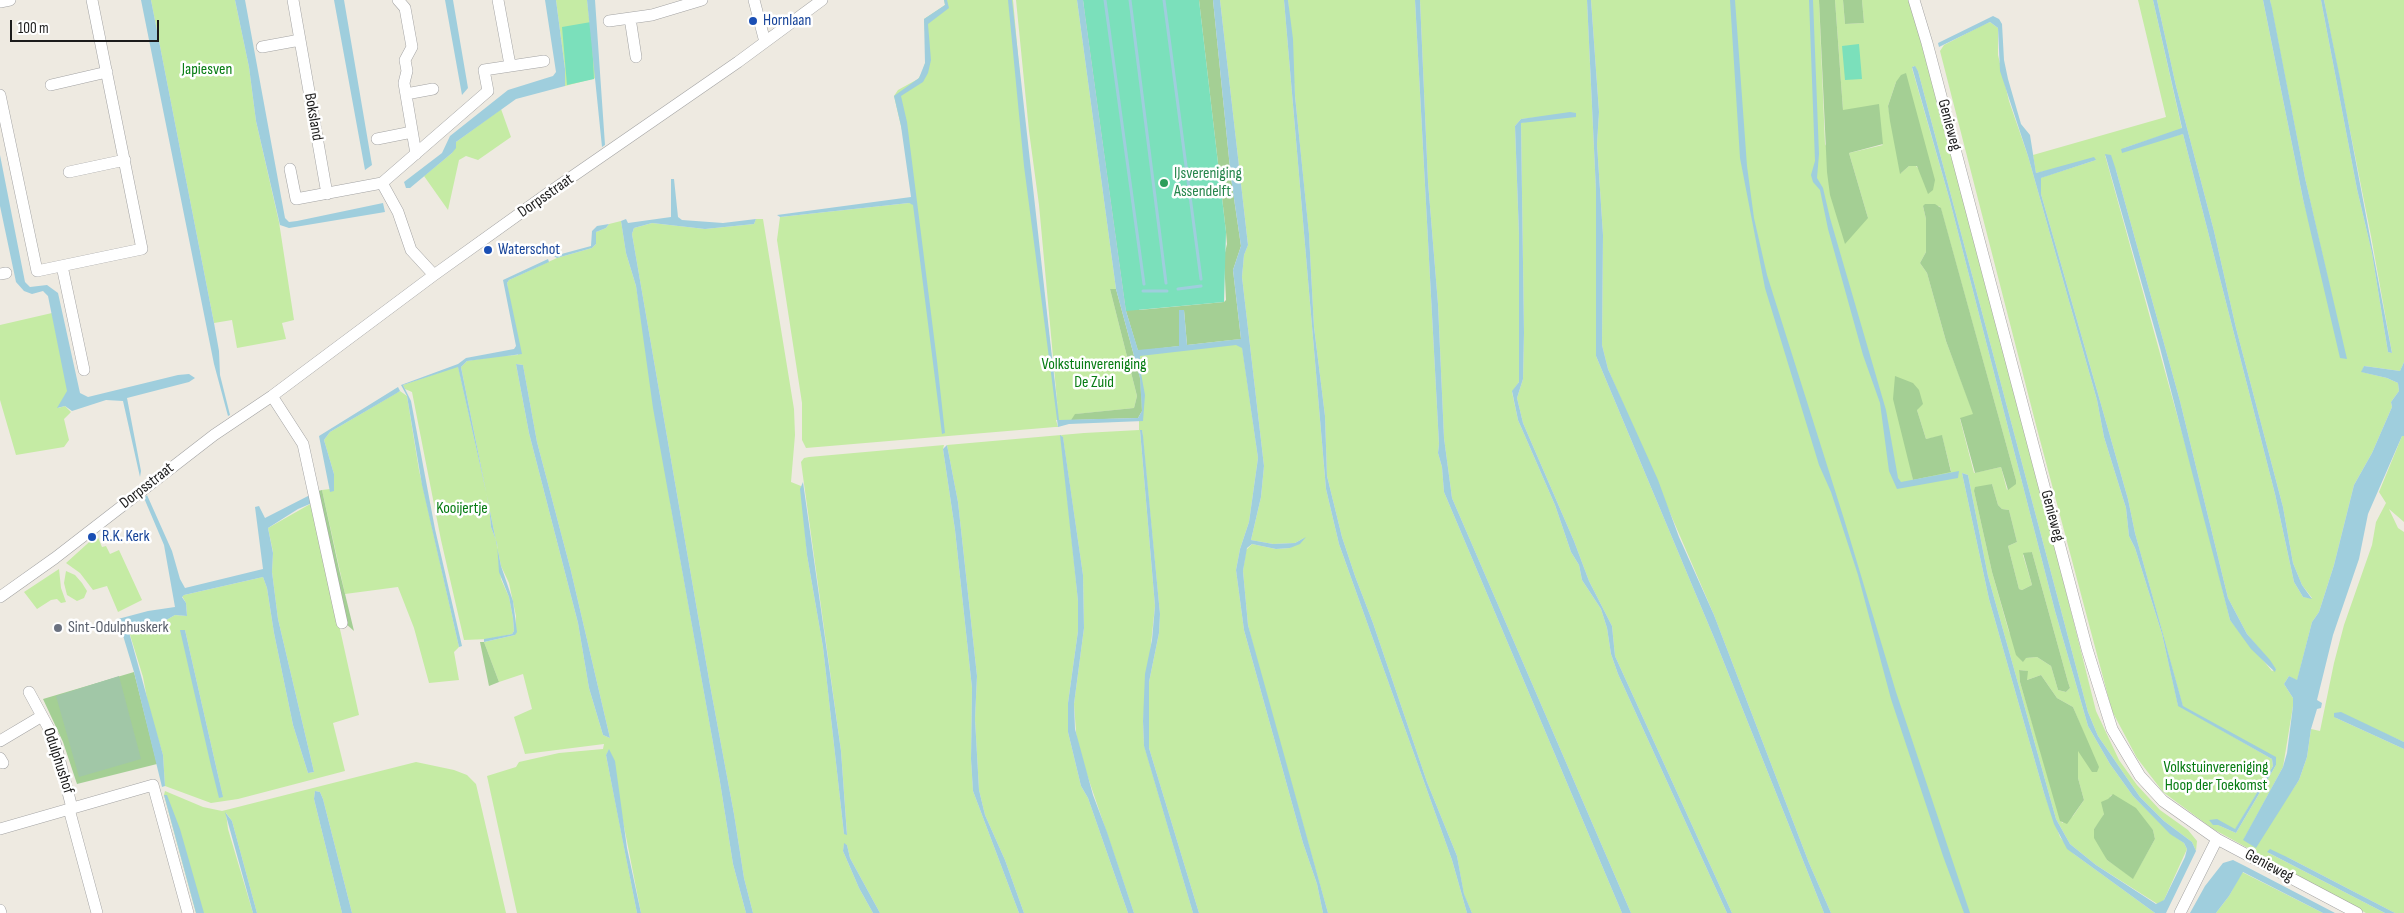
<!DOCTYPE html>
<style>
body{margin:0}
#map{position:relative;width:2404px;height:913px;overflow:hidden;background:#eeeae1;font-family:"Sofia Sans Condensed",sans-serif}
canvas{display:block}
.scale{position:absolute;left:10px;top:20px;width:149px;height:22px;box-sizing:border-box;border:2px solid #1c1c1c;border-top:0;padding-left:6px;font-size:15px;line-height:18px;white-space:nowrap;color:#1c1c1c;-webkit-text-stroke:4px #fff;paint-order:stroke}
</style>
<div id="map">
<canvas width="2404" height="913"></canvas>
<div class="scale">100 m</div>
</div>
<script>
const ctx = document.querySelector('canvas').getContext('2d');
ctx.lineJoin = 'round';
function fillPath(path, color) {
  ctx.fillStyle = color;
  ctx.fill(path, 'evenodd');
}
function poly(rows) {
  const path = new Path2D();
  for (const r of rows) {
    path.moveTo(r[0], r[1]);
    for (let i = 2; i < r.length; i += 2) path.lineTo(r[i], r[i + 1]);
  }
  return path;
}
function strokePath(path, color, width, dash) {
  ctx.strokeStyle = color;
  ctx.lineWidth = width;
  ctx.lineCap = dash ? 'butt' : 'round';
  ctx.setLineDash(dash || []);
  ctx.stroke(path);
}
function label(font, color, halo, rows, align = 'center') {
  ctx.font = font + ' "Sofia Sans Condensed",sans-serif';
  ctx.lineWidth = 5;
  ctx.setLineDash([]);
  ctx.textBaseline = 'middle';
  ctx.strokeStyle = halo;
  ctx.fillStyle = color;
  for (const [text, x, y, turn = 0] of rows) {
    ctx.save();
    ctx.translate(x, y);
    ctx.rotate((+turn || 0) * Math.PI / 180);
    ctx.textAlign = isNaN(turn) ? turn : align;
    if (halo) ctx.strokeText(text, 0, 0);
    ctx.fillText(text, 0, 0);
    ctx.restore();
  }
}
const grass = poly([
 [151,0,235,0,249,67,256,121,279,222,294,320,282,323,286,339,237,348,232,320,214,323],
 [556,0,587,0,596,78,565,86,565,69],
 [944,0,1013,0,1024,121,1058,411,1039,205,1029,131,1016,0,1077,0,1116,289,1110,289,1137,396,1134,408,1076,414,1071,420,1056,420,1058,427,1055,427,806,448,802,440,802,403,777,240,780,217,909,203,913,204,904,139,894,96,898,90,918,79,922,73,927,57,924,19,945,5],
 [1220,0,1284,0,1326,489,1339,544,1452,860,1467,913,1328,913,1259,669,1248,625,1243,571,1246,550,1252,544,1276,549,1290,548,1304,538,1295,543,1273,544,1251,540,1261,497,1264,466,1242,277,1244,255,1248,245],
 [1288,0,1415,0,1439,444,1438,453,1442,467,1444,492,1622,913,1472,913,1464,895,1457,856,1427,782,1373,623,1355,576,1342,537,1327,476,1325,416,1314,327,1309,235,1295,96],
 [1420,0,1587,0,1596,191,1596,356,1715,640,1824,913,1732,913,1615,656,1612,626,1589,581,1574,541,1523,423,1517,398,1523,379,1524,333,1521,123,1549,116,1521,119,1515,126,1519,235,1519,382,1512,392,1518,420,1555,505,1571,552,1579,565,1582,580,1601,609,1607,628,1611,654,1618,674,1727,913,1631,913,1452,498,1444,438,1438,304,1428,182],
 [1591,0,1819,0,1825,144,1868,218,1849,153,1883,145,1843,110,1835,0,1843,0,1845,24,1864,23,1862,0,1910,0,2034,464,2096,711,2119,760,2137,785,2160,810,2188,830,2197,841,2196,851,2192,842,2164,821,2140,797,2098,736,2088,712,1918,71,1914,66,1912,68,1950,201,2055,611,2088,726,2110,764,2133,796,2170,833,2184,843,2187,849,2164,900,2159,905,2096,865,2070,844,2056,819,1988,576,1968,475,1962,473,1989,599,2044,793,2060,837,2074,854,2155,913,1831,913,1809,863,1714,615,1608,369,1602,345,1603,235,1597,144,1599,112],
 [1896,82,1919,169,1915,165,1909,166,1901,173,1888,106],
 [1923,206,1939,206,1941,209,2016,480,2007,490,2001,467,1974,473,1960,419,1974,415,1946,341,1927,273,1920,263,1926,252,1927,241,1926,219],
 [1919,390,1917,410,1926,439,1942,436,1951,471,1913,480,1909,459],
 [1992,484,1998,505,2002,509,2009,510,2017,542,2008,546,2019,589,2022,590,2032,585,2023,555,2032,552,2068,682,2070,688,2066,692,2058,690,2051,666,2037,657,2026,658,2009,632,1992,572,1974,491],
 [2019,670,2027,671,2027,680,2041,675,2057,698,2073,707,2087,741,2081,753,2078,750,2078,778,2084,800,2073,816,2062,823,2020,682],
 [2111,795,2153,830,2155,839,2133,878,2107,860,2094,829,2102,819],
 [2138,0,2153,0,2182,129,2121,149,2183,134,2275,494,2294,582,2303,597,2312,598,2302,585,2293,563,2283,507,2236,328,2214,231,2176,86,2157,0,2263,0,2303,199,2346,359,2305,178,2270,0,2321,0,2357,189,2372,253,2388,352,2392,353,2371,236,2324,0,2404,0,2404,362,2400,371,2364,366,2362,372,2387,378,2398,383,2399,391,2391,402,2392,407,2372,453,2354,485,2334,565,2319,612,2312,622,2297,681,2289,676,2284,684,2293,698,2293,706,2283,767,2244,839,2251,843,2291,792,2299,780,2307,757,2311,729,2320,731,2334,663,2344,625,2372,545,2376,522,2386,503,2379,492,2402,436,2404,436,2404,522,2389,509,2398,528,2404,532,2404,742,2377,730,2334,717,2404,749,2404,913,2395,913,2289,858,2267,852,2385,913,2366,913,2213,829,2163,792,2137,758,2112,711,2036,425,1940,51,1944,45,1981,26,1990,22,1998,28,1998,55,2009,101,2028,156,2097,400,2104,437,2126,508,2129,536,2135,548,2162,634,2178,705,2272,759,2273,766,2235,830,2218,825,2236,833,2276,765,2276,758,2183,707,2135,533,2128,499,2041,194,2040,178,2096,160,2036,173,2033,155,2166,117],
 [2105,155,2116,170,2180,401,2228,598,2247,634,2276,669,2272,671,2230,620,2199,494],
 [501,109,511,137,478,160,466,156,459,160,448,210,424,176,452,153,456,142],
 [756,219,763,219,794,409,795,435,791,482,801,486,807,555,823,647,844,834,847,834,841,751,801,462,804,458,809,457,944,445,943,449,955,530,972,688,971,759,973,791,1019,913,880,913,850,858,847,845,844,844,843,851,859,888,873,913,753,913,744,878,734,814,710,685,632,234,634,228,652,223,705,229,754,224],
 [621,221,626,253,636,286,672,513,720,782,733,864,746,913,641,913,609,750,606,755,637,913,517,913,487,776,516,767,519,762,559,753,603,749,604,744,525,754,514,717,532,709,523,674,499,682,484,642,515,635,516,616,509,583,501,566,461,367,467,361,497,356,518,355,507,283,509,280,557,258,592,248,596,244,596,232,606,228,609,224],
 [516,364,523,365,537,442,571,571,610,738,603,735,589,688,578,623,529,433],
 [52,313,68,391,58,408,65,406,71,412,64,419,69,440,64,447,16,455,0,400,0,325],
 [1241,339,1258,458,1249,522,1240,549,1236,570,1244,630,1303,843,1317,884,1323,913,1199,913,1149,748,1149,682,1159,633,1160,614,1142,430,1140,430,1155,606,1143,721,1144,745,1193,913,1134,913,1077,745,1074,704,1084,628,1083,575,1063,438,1061,435,1078,601,1078,631,1068,703,1068,732,1081,786,1088,798,1128,913,1024,913,1005,860,985,815,979,790,975,719,977,676,958,502,947,445,1084,433,1139,430,1139,421,1142,421,1138,351],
 [458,366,489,505,491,527,497,543,501,579,509,597,513,618,514,631,512,634,488,639,464,640,441,540,412,392,405,389,403,385],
 [400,391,407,396,419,470,459,647,454,652,459,680,429,683,414,628,398,587,345,594,322,490,330,489,334,474,324,440,330,432],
 [312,503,359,715,333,723,345,771,238,799,211,803,165,786,163,755,149,709,143,677,127,625,161,623,175,615,187,616,186,603,182,596,184,595,263,577,267,588,274,633,293,725,308,773,314,772,278,619,272,572,273,552,268,528],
 [181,630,185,630,223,797],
 [97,535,102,547,106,546,110,554,119,550,142,600,118,612,107,586,93,590,80,573,66,563],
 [59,569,61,588,66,602,61,603,57,599,51,600,37,609,24,592],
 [66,571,75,575,82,583,87,591,84,598,77,601,67,595,64,583],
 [416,762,454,770,467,775,476,784,506,913,352,913,323,799,320,792,315,791,314,799,342,913,257,913,232,821,226,813,228,829,253,913,196,913,164,795,165,791,203,807,222,811],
 [2242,872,2323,913,2216,913,2229,896]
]);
const forest = poly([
 [1083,0,1139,310,1224,302,1226,300,1224,257,1227,244,1226,232,1199,0,1213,0,1231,178,1241,246,1233,270,1241,339,1187,345,1184,310,1180,310,1179,346,1138,351,1126,311],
 [1819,0,1835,0,1843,110,1879,104,1883,144,1849,153,1868,218,1845,244,1830,195,1827,172],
 [1843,0,1862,0,1864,23,1845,24],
 [1906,73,1935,180,1933,190,1928,194,1917,166,1909,166,1900,174,1890,121,1888,106,1896,82,1901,75],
 [1925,204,1935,204,1941,208,2016,480,2016,484,2008,490,2001,467,1975,473,1960,418,1973,414,1946,341,1927,273,1920,263,1926,252,1926,219,1923,206],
 [1110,289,1116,289,1140,378,1142,411,1138,418,1071,420,1075,414,1134,408,1137,396],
 [1895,376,1913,383,1919,390,1923,404,1917,410,1926,439,1942,435,1951,472,1913,480,1893,399],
 [1992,484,1998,505,2002,509,2009,510,2017,542,2008,546,2019,589,2022,590,2032,585,2023,553,2032,552,2068,682,2070,688,2066,692,2058,690,2051,666,2037,657,2026,658,2023,662,2016,655,1992,572,1974,491,1975,487],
 [322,490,339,569,354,631,345,623,315,492],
 [480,642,484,642,499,682,489,686],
 [2019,670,2028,671,2027,680,2041,675,2057,698,2073,707,2099,767,2097,772,2092,772,2078,751,2078,778,2084,800,2067,824,2060,821,2020,682],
 [134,672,157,764,77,784,63,742,43,699],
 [2113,794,2136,808,2153,830,2155,839,2133,879,2107,860,2094,838,2094,829,2104,814,2101,802,2108,799]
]);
const cemetery = poly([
 [119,676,141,759,79,777,56,696]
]);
const pitch = poly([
 [1083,0,1199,0,1226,232,1224,302,1126,311],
 [591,22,594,79,567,85,562,27],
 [1859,44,1862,79,1845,80,1842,46]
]);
const water = poly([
 [141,0,151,0,214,323,219,351,220,375,230,415,228,416,214,364],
 [235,0,245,0,285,218,289,222,297,221,383,203,385,212,289,228,280,225,256,121,249,67],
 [334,0,344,0,372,165,365,170],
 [445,0,453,0,468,88,462,95],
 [545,0,556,0,565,69,565,86,516,99,456,142,456,148,452,153,410,188,406,188,404,182,442,153,450,136,508,90,553,76,556,72],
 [587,0,595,0,605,145,602,147],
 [944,0,947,0,949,8,928,24,931,60,928,73,923,82,901,96,907,122,937,361,945,433,942,434,913,205,909,203,780,217,777,215,911,197,901,126,894,96,919,78,925,63,924,19,945,5],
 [1008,0,1012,0,1059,420,1138,418,1142,411,1140,378,1116,289,1077,0,1083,0,1126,311,1138,350,1179,346,1179,310,1184,310,1187,345,1241,339,1233,270,1241,246,1231,178,1213,0,1220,0,1248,245,1244,255,1242,277,1264,466,1261,497,1251,540,1273,544,1295,543,1306,537,1300,544,1290,548,1276,549,1252,544,1247,548,1243,571,1248,625,1328,913,1323,913,1317,884,1303,843,1244,630,1236,570,1240,549,1249,522,1258,458,1242,348,1236,345,1140,356,1140,368,1145,395,1143,421,1069,424,1058,427,1024,166],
 [1284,0,1288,0,1293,39,1295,96,1309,234,1314,327,1325,416,1327,476,1342,537,1355,576,1373,623,1427,782,1457,856,1464,894,1472,913,1467,913,1452,860,1339,544,1326,489],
 [1415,0,1420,0,1428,182,1438,304,1444,438,1452,498,1631,913,1622,913,1444,492,1442,467,1438,453,1439,444],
 [1587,0,1591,0,1599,112,1597,144,1603,235,1602,345,1608,369,1658,480,1679,537,1714,615,1809,863,1831,913,1824,913,1715,640,1596,356,1596,191],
 [1730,0,1735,0,1747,166,1754,218,1767,275,1844,519,1896,692,1970,913,1964,913,1943,856,1891,699,1858,575,1831,492,1819,465,1765,288,1740,158],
 [1809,0,1813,0,1819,154,1817,178,1823,188,1830,218,1886,410,1898,478,1901,482,1959,471,1958,478,1897,489,1889,471,1880,403,1863,355,1828,229,1820,190,1813,182,1811,175,1815,161],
 [2153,0,2157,0,2176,86,2214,231,2236,328,2283,507,2293,563,2302,585,2312,599,2303,597,2294,582,2275,494,2183,134,2122,153,2121,149,2182,128],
 [2263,0,2270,0,2272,8,2305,178,2347,359,2340,358,2303,199],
 [2321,0,2324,0,2340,78,2392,353,2388,352,2372,253,2357,189],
 [1993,16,1999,19,2002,24,2004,60,2008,79,2021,124,2030,135,2036,173,2094,157,2096,160,2041,178,2041,194,2128,499,2135,533,2183,706,2276,757,2276,765,2236,833,2218,825,2213,825,2209,820,2217,819,2235,829,2273,766,2272,759,2178,706,2162,634,2135,548,2129,536,2126,508,2104,437,2097,400,2028,156,2000,71,1998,28,1990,22,1939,47,1938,43],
 [1915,66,1918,71,2088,712,2098,736,2140,797,2164,821,2192,842,2196,851,2166,913,2155,913,2067,849,2054,824,2044,793,1989,599,1962,473,1968,475,1988,576,2056,819,2070,844,2096,865,2156,904,2164,900,2185,857,2187,849,2184,843,2170,834,2133,796,2110,764,2088,726,2055,611,1950,201,1912,67],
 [1570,112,1576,113,1576,117,1521,123,1524,333,1523,379,1517,398,1523,423,1574,541,1589,581,1612,626,1615,656,1732,913,1727,913,1618,674,1611,654,1607,628,1601,609,1582,580,1579,565,1571,552,1555,505,1518,420,1512,391,1519,382,1519,235,1515,126,1521,119],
 [2105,154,2111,155,2116,170,2180,401,2228,598,2247,634,2270,660,2276,669,2275,672,2251,649,2230,620,2160,348],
 [0,155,25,282,30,287,47,285,58,293,80,393,88,397,178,375,189,374,195,378,189,382,127,398,141,471,140,477,123,401,106,400,72,411,65,406,57,408,67,391,48,296,43,291,32,294,24,291,16,282,0,206],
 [671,179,674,179,678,217,682,220,723,223,756,219,754,224,705,229,652,223,634,228,632,234,710,685,734,814,744,878,753,913,746,913,733,864,720,782,653,408,636,286,626,253,621,221,626,219,628,223,671,217],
 [609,224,606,228,596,232,596,244,592,248,557,258,554,256,591,246,592,231,597,226],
 [548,259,549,262,509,280,507,283,522,354,467,361,461,367,501,566,513,601,517,632,515,635,484,642,484,639,512,634,514,631,513,618,509,597,499,572,497,543,491,527,489,505,458,367,403,385,411,401,435,529,462,646,459,647,422,485,407,396,401,385,458,364,466,358,514,349,516,346,503,280],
 [2404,362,2404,436,2402,436,2368,514,2359,559,2333,635,2317,700,2322,703,2321,708,2317,709,2311,729,2307,757,2299,780,2256,848,2243,840,2283,767,2287,753,2293,706,2293,698,2284,684,2289,676,2297,680,2312,622,2319,612,2334,565,2354,485,2372,453,2392,407,2391,402,2399,391,2398,383,2387,378,2361,372,2364,366,2400,371],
 [516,364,523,365,537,442,571,571,610,738,603,735,589,688,578,623,529,433],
 [398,387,400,391,397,393,330,432,324,440,334,474,334,491,330,492,319,436],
 [1140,430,1142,430,1143,436,1160,614,1159,633,1149,682,1149,748,1199,913,1193,913,1144,746,1143,721,1145,674,1152,640,1155,606],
 [1060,435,1063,437,1083,575,1084,628,1074,704,1075,729,1093,795,1107,832,1134,913,1128,913,1088,798,1081,786,1068,732,1068,703,1078,631,1078,601],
 [947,445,958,502,977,676,975,719,979,790,985,815,1005,860,1024,913,1019,913,973,791,971,759,972,688,955,530,943,449],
 [803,482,841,751,847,835,844,834,823,647,807,555,800,489],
 [147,495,172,551,180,579,185,588,263,569,255,507,259,506,265,518,310,495,312,503,298,509,268,528,273,553,272,572,278,619,314,772,308,773,293,725,274,633,267,588,263,577,184,595,182,597,186,603,187,616,175,615,161,623,144,623,127,625,163,755,165,786,162,787,134,672,118,619,148,611,175,607,164,545,144,498],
 [180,630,185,630,223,797,219,798,211,766],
 [2341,712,2404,742,2404,749,2334,717,2334,713],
 [609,749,615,761,627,848,641,913,637,913,618,817,606,755],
 [315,791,320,792,323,799,352,913,342,913,314,799],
 [164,795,167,795,180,829,204,913,196,913],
 [225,812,232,821,257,913,253,913],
 [844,843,847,845,850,858,880,913,873,913,859,888,843,851],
 [2270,849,2289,858,2395,913,2385,913,2267,852],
 [2233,860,2245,866,2335,913,2323,913,2243,872,2229,896,2216,913,2190,913,2205,886,2223,863]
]);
const stream = poly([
 [1105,0,1144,284],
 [1130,0,1166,283],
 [1164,0,1201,279],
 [1178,289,1201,286],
 [1143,291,1167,291]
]);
const minor = poly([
 [293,0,327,194],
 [398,0,405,8,412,47,405,60,407,71,404,83,416,154],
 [498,0,510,65],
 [754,0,765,42],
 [1914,0,1927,43,2087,649,2112,729,2140,776,2163,801,2217,839,2357,913],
 [0,2,10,0],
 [630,18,636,57],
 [609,21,652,15,702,0],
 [262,47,300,40],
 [51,85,107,72],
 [406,94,433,89],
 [0,95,37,271,142,249,92,0],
 [377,139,412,132],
 [290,169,296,199,382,183,488,91,484,70,544,61],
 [69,172,125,160],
 [382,183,398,212,411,250,434,275],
 [62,266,84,370],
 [0,274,6,273],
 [272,396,303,444,342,623],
 [0,597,55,558,214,435,272,396,434,275,547,194,738,62,822,0],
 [29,692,54,738,72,808],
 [0,741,42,716],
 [0,758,3,763],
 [69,809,97,913],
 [0,829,153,785,188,913],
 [0,910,1,913],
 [2180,913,2217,839]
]);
const markers = [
 [753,21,5,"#1a4fb4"],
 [1164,183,5,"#2e9e5b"],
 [488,250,5,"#1a4fb4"],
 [92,537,5,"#1a4fb4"],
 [58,628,5,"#6b7280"]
];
const transitNames = [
 ["Hornlaan",763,21],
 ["Waterschot",498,250],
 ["R.K. Kerk",102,537]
];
const parkNames = [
 ["Japiesven",207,70],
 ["Volkstuinvereniging",1094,365],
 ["De Zuid",1094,383],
 ["Kooijertje",462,509],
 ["Volkstuinvereniging",2216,768],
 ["Hoop der Toekomst",2216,786]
];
const streetNames = [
 ["Boksland",313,117,80],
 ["Genieweg",1949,125,75],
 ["Dorpsstraat",546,196,-35],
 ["Dorpsstraat",147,486,-38],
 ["Genieweg",2052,516,75],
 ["Odulphushof",58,761,72],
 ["Genieweg",2269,866,28]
];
const leisureNames = [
 ["IJsvereniging",1174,174],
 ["Assendelft",1174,192]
];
const worshipNames = [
 ["Sint-Odulphuskerk",68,628]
];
fillPath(grass, '#c5eba4');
fillPath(forest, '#a4cf94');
fillPath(cemetery, '#a1c7a7');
fillPath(pitch, '#7be0bb');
fillPath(water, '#9fcedd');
strokePath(stream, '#9fcedd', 3);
strokePath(minor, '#a3a3a3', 12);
strokePath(minor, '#fff', 11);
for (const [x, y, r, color] of markers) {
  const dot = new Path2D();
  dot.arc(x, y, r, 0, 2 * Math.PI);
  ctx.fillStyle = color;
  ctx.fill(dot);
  strokePath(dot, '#fff', 2);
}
label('16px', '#164399', '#fff', transitNames, 'left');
label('16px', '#077c13', '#fff', parkNames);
label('16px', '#1c1c1c', '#fff', streetNames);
label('16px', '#27864d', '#fff', leisureNames, 'left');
label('16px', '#5b616d', '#fff', worshipNames, 'left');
</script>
